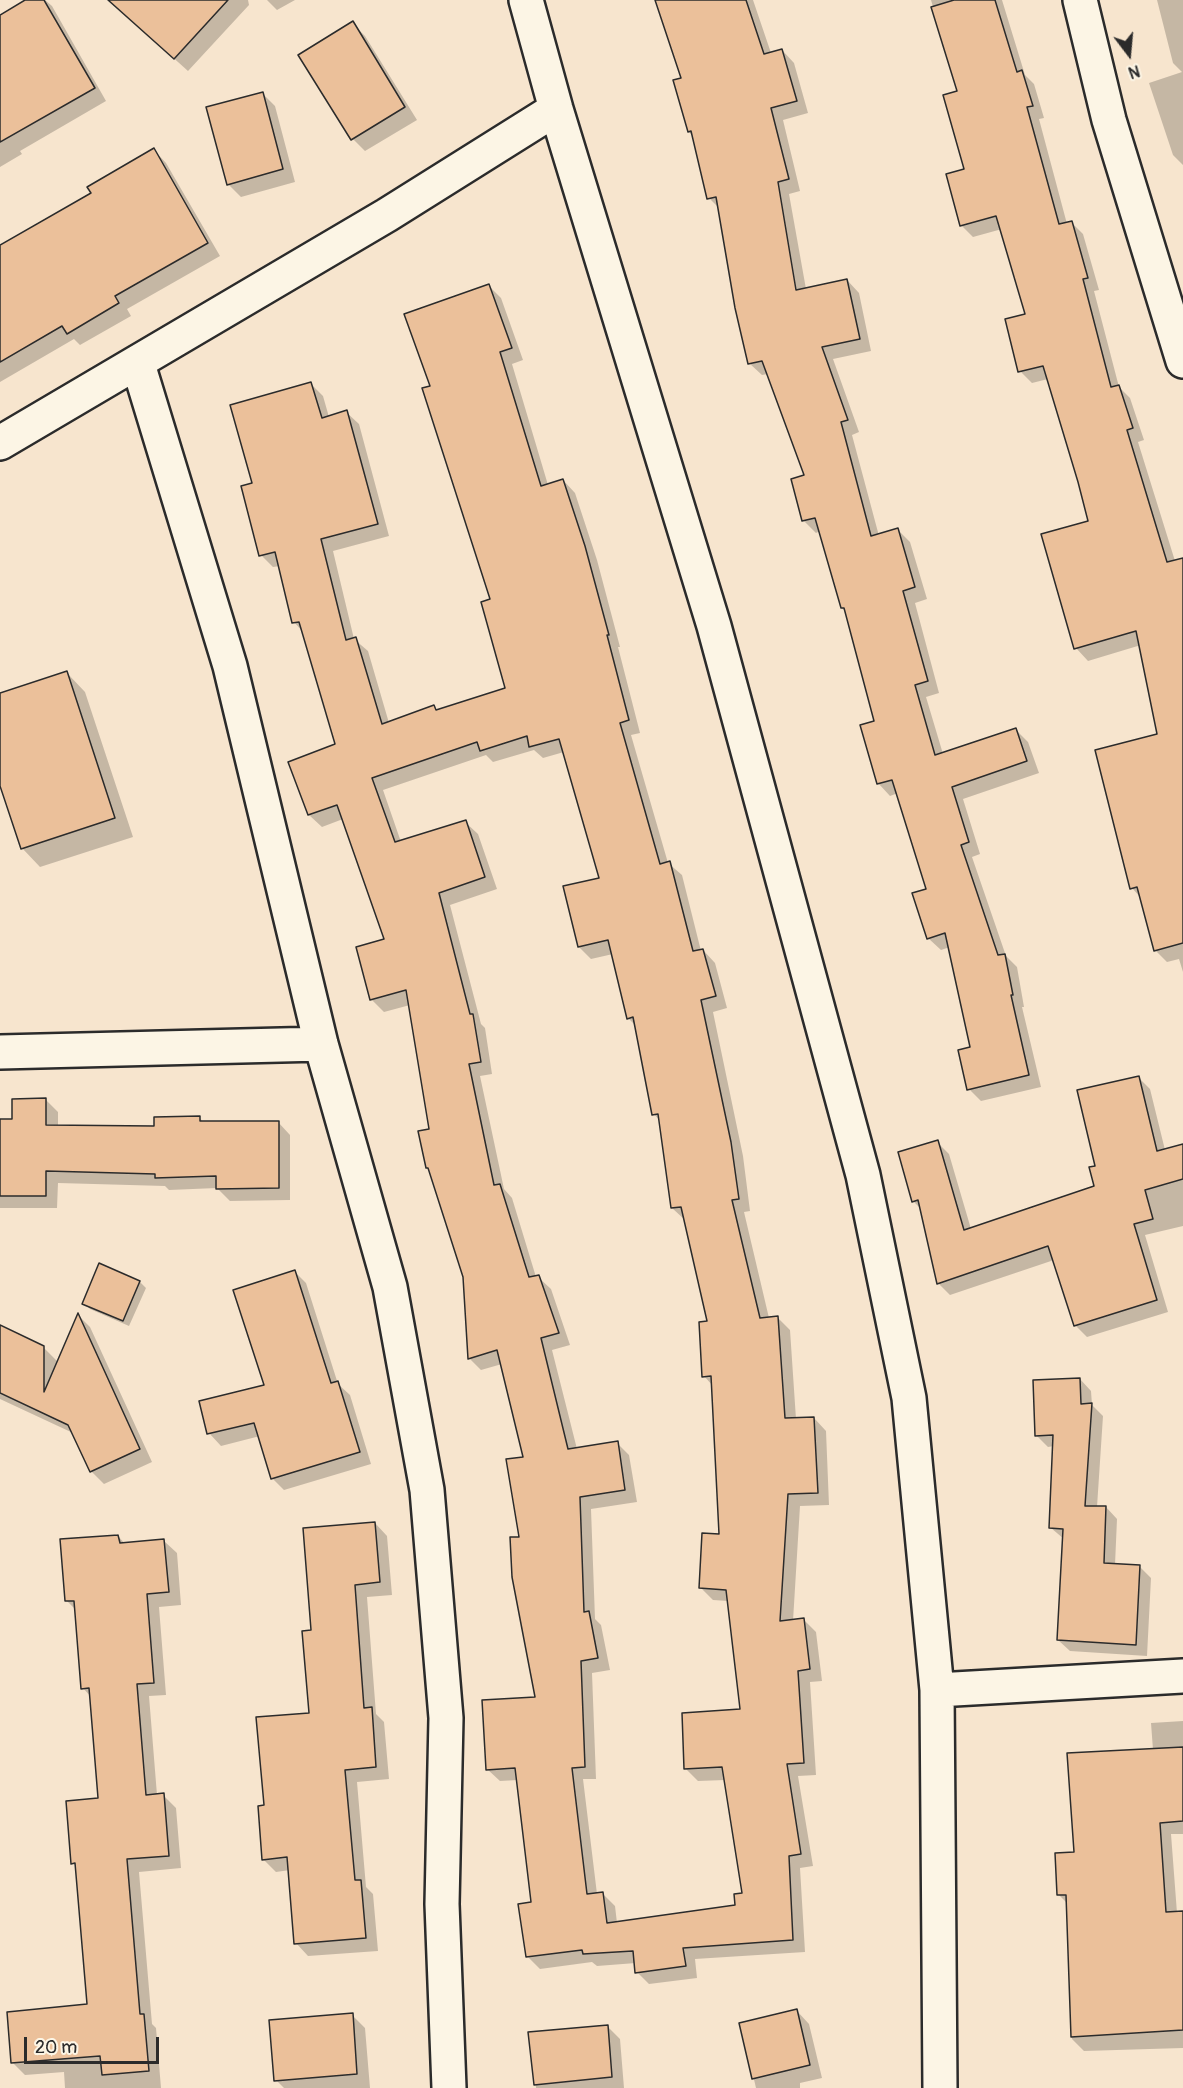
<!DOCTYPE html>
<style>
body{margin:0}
#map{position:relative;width:1183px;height:2088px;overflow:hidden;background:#f7e5ce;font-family:Pangolin,sans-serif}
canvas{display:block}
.north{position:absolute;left:1099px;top:24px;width:60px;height:60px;-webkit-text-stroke:4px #fcf5e5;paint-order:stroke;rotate:164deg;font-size:16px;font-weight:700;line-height:24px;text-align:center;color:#2b2b2b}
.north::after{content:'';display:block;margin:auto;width:21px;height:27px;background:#2b2b2b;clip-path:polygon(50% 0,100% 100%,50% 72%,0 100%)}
.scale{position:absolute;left:24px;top:2037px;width:135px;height:27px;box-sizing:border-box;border:3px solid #2b2b2b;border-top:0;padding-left:8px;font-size:18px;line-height:21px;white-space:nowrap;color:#2b2b2b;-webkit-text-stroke:4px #fcf5e5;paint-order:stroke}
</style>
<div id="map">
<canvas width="1183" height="2088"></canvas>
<div class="north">N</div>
<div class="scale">20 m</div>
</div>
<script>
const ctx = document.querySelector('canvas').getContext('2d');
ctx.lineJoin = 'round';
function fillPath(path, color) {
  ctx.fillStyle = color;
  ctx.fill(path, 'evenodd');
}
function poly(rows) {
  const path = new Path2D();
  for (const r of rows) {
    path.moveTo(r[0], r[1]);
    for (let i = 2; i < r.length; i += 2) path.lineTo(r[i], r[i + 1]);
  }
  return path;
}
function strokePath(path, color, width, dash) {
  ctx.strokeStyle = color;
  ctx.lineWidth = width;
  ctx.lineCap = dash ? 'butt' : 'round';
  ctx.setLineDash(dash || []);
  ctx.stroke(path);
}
const shadow = poly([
 [28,0,45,0,52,6,106,101,20,151,22,154,0,167,0,16],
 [109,0,248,0,249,5,188,71],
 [267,0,295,0,277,10],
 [658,0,753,0,771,53,782,50,794,63,808,113,783,120,800,191,789,194,806,289,847,280,859,293,871,351,833,359,859,432,852,435,879,536,898,530,910,542,927,599,915,603,939,693,926,697,943,754,1016,730,1028,742,1039,773,963,799,980,854,972,857,1006,956,1017,967,1024,1007,1022,1007,1041,1087,981,1101,969,1089,971,1048,950,947,941,950,928,938,927,890,898,793,890,796,878,783,876,722,846,612,842,608,820,531,816,533,803,520,806,476,768,374,762,375,749,363,720,209,709,198,694,137,689,132,683,79],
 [931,0,1002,0,1025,75,1034,84,1044,118,1039,119,1067,224,1071,222,1083,234,1099,290,1094,291,1119,387,1130,398,1144,440,1138,442,1175,561,1183,559,1183,700,1141,645,1088,661,1076,648,1090,522,1048,379,1032,383,1020,371,1026,315,1002,229,973,237,961,225,966,170,958,92],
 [1157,0,1183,0,1183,165,1173,155,1149,83,1182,72,1173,63],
 [352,23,365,36,417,120,365,151,353,139],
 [262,93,275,106,295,182,241,197,228,184],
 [154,150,166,163,220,256,127,309,131,316,80,345,74,339,0,382,0,247,94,194],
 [489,286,501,298,523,360,512,364,548,485,563,480,575,493,597,560,620,647,618,647,640,733,631,735,668,863,682,875,701,951,703,950,715,963,727,1008,713,1012,743,1156,750,1211,744,1212,769,1318,778,1318,790,1330,796,1419,814,1418,826,1431,829,1505,800,1506,793,1621,804,1620,816,1632,822,1681,810,1682,816,1775,798,1776,813,1866,800,1868,805,1952,695,1959,697,1978,649,1984,637,1972,636,1963,597,1966,592,1962,540,1969,528,1957,533,1903,518,1780,500,1781,487,1769,537,1699,521,1538,525,1458,502,1364,481,1370,469,1358,464,1277,430,1171,427,1168,431,1130,410,1005,384,1012,371,999,386,940,343,819,322,827,309,815,290,762,337,745,303,632,294,622,280,566,273,567,261,555,254,484,311,384,323,396,329,417,346,412,359,424,389,536,333,551,354,639,368,651,389,723,433,707,438,711,506,689,492,600,432,387],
 [534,750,543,758,564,752,601,879,579,947,591,959,613,954,628,1018,636,1026,654,1114,660,1121,672,1208,685,1220,709,1323,704,1376,713,1386,721,1536,701,1588,713,1600,728,1601,742,1711,686,1769,698,1781,725,1780,744,1895,737,1906,617,1923,615,1906,603,1894,597,1894,583,1779,596,1779,592,1673,610,1670,601,1625,595,1619,591,1509,637,1502,629,1455,617,1443,577,1449,552,1350,570,1345,551,1289,538,1277,536,1277,512,1198,504,1189,480,1076,492,1074,485,1028,481,1024,450,905,497,889,478,834,465,822,401,842,383,790,486,755,493,762],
 [67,673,85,692,133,837,40,867,22,848,0,782,0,695],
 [1183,729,1183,972,1179,959,1167,962,1155,950,1141,898,1132,888],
 [1138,1077,1150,1089,1165,1150,1183,1145,1183,1226,1145,1235,1168,1312,1087,1337,1075,1325,1054,1260,950,1295,938,1283,921,1209,913,1201,937,1142,949,1154,971,1229,1096,1187,1097,1167],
 [46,1100,58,1112,58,1127,156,1128,199,1117,204,1123,278,1122,290,1135,290,1200,230,1201,217,1188,169,1190,165,1186,58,1183,57,1208,0,1208,0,1120,14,1120],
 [294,1271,306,1283,338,1384,350,1395,371,1464,284,1490,272,1478,260,1436,221,1446,209,1433,266,1386],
 [140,1282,146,1288,129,1326,90,1309,84,1303],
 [78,1315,90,1327,152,1462,104,1484,91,1471,73,1433,0,1399,0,1326,43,1347,58,1362],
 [1080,1379,1091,1391,1092,1405,1103,1416,1097,1507,1106,1507,1117,1519,1115,1565,1140,1567,1151,1578,1147,1656,1070,1651,1058,1640,1064,1539,1051,1528,1054,1446,1048,1447,1036,1435],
 [375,1523,387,1536,392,1595,367,1597,376,1714,384,1722,389,1779,357,1782,366,1887,373,1894,378,1951,308,1956,296,1943,290,1870,276,1872,263,1859,265,1807,311,1714,313,1632],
 [118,1536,125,1544,164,1541,177,1553,181,1605,159,1607,166,1695,149,1696,157,1795,163,1795,176,1808,181,1868,139,1872,152,2024,156,2028,161,2088,65,2088,64,2072,25,2075,12,2062,89,2006,77,1868,73,1863,100,1800,91,1697,83,1688,76,1610,67,1601],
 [1183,1721,1183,1834,1171,1834,1177,1913,1183,1912,1183,2048,1084,2051,1072,2039,1067,1903,1058,1894,1075,1853,1153,1750,1151,1723],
 [797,2011,809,2024,822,2078,800,2083,800,2088,756,2088,741,2024],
 [352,2015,365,2028,370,2088,284,2088,276,2080],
 [607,2026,620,2039,624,2088,536,2088,530,2033]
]);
const building = poly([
 [25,0,44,0,95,88,0,142,0,15,25,0],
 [108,0,228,0,174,59,108,0],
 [655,0,746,0,764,54,782,49,797,101,771,108,789,179,778,182,796,290,847,279,860,339,822,347,848,420,841,422,871,536,898,528,915,587,903,591,928,681,915,685,935,755,1016,728,1027,761,952,787,969,842,961,845,998,955,1005,954,1013,995,1011,995,1029,1075,967,1090,958,1050,970,1047,945,933,927,939,912,893,926,889,892,780,877,784,860,725,874,721,844,608,841,608,815,518,802,521,791,479,804,475,762,361,748,364,735,308,716,197,707,199,691,131,688,132,673,80,681,78,655,0],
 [954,0,995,0,1017,72,1022,70,1033,106,1027,107,1059,224,1072,221,1088,278,1083,279,1111,387,1119,385,1133,428,1127,430,1167,562,1183,558,1183,943,1154,951,1137,887,1130,889,1095,750,1157,734,1136,631,1074,649,1041,534,1088,521,1078,482,1043,366,1018,372,1005,319,1025,314,996,216,960,226,946,174,964,169,943,95,957,91,931,7,954,0],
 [353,21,405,107,351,140,298,55,353,21],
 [263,92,283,169,227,185,206,107,263,92],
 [154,148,208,243,115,296,119,303,67,334,62,326,0,362,0,245,91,193,87,187,154,148],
 [489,284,512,348,500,352,541,486,563,479,585,546,609,635,607,635,629,720,620,723,660,864,670,861,693,951,703,949,716,996,701,1000,731,1142,739,1199,732,1200,760,1318,778,1316,785,1418,814,1417,818,1493,788,1494,780,1621,804,1618,810,1669,798,1671,804,1763,787,1764,801,1854,789,1856,793,1940,683,1948,686,1966,635,1973,633,1951,583,1954,582,1950,526,1957,518,1904,531,1902,515,1768,486,1770,482,1700,535,1697,512,1577,510,1537,519,1537,506,1459,523,1457,497,1350,468,1359,463,1277,428,1168,426,1168,418,1131,429,1129,406,990,370,1000,356,947,384,939,337,805,308,815,288,762,335,744,299,622,292,623,275,552,259,556,241,486,252,483,230,405,311,382,322,418,347,410,378,524,321,539,346,640,356,637,382,724,434,705,436,710,505,688,481,602,490,599,422,388,430,386,404,314,489,284],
 [527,736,529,747,559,739,599,878,563,886,578,947,608,940,627,1019,633,1017,652,1115,658,1114,671,1208,681,1207,707,1321,699,1322,702,1377,711,1376,719,1534,702,1533,699,1588,726,1590,740,1709,682,1713,684,1769,722,1767,742,1893,734,1894,735,1905,607,1923,603,1892,587,1894,572,1768,585,1767,581,1661,598,1658,589,1611,584,1612,580,1497,625,1490,618,1441,568,1449,541,1338,559,1333,539,1275,529,1277,500,1184,494,1185,469,1064,481,1062,473,1014,470,1014,439,893,485,877,466,820,395,842,372,778,477,742,480,751,527,736],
 [67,671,115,818,21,849,0,786,0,693,67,671],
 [1139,1076,1157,1151,1183,1144,1183,1179,1145,1190,1153,1219,1134,1224,1157,1300,1074,1326,1048,1246,937,1284,918,1200,912,1202,898,1152,938,1140,964,1230,1094,1186,1089,1167,1095,1166,1077,1090,1139,1076],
 [46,1098,46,1125,154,1126,154,1117,200,1116,200,1121,279,1121,279,1188,216,1189,216,1176,155,1178,155,1174,46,1171,46,1196,0,1196,0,1119,12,1119,12,1099,46,1098],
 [99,1263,140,1281,123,1321,82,1304,99,1263],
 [295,1270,331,1383,338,1381,360,1452,271,1479,254,1423,207,1434,199,1401,264,1385,233,1290,295,1270],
 [78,1313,140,1449,90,1472,68,1425,0,1393,0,1325,44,1346,44,1392,78,1313],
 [1080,1378,1081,1404,1092,1403,1085,1506,1106,1506,1104,1563,1140,1565,1136,1645,1057,1640,1063,1529,1049,1528,1053,1435,1035,1436,1033,1380,1080,1378],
 [375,1522,380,1582,355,1585,364,1708,372,1707,376,1767,345,1770,355,1880,361,1880,366,1938,294,1944,287,1857,262,1860,258,1806,264,1805,256,1717,309,1713,302,1631,311,1630,303,1528,375,1522],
 [118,1535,120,1543,164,1539,169,1592,147,1594,154,1683,137,1684,146,1795,164,1793,169,1856,127,1859,140,2014,144,2014,149,2071,102,2075,100,2056,11,2063,7,2012,87,2004,75,1863,71,1864,66,1801,98,1798,89,1688,81,1689,74,1601,65,1601,60,1539,118,1535],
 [1183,1747,1183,1821,1160,1823,1166,1912,1183,1911,1183,2030,1071,2037,1066,1895,1057,1895,1055,1853,1074,1852,1067,1753,1183,1747],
 [797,2009,810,2065,752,2079,739,2023,797,2009],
 [353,2013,357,2074,274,2081,269,2020,353,2013],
 [608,2025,612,2077,534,2085,528,2032,608,2025]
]);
const street = poly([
 [526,0,556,109,714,626,863,1175,909,1398,937,1690,940,2088],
 [1080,0,1109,120,1183,361],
 [138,364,230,666,321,1044,390,1287,427,1490,446,1718,442,1904,449,2088],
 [0,443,387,215,556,109],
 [0,1052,321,1044],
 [937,1690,1183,1676]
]);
fillPath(shadow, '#0003');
fillPath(building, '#ebc09a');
strokePath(building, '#2b2b2b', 1.5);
strokePath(street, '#2b2b2b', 38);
strokePath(street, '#fcf5e5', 33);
</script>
